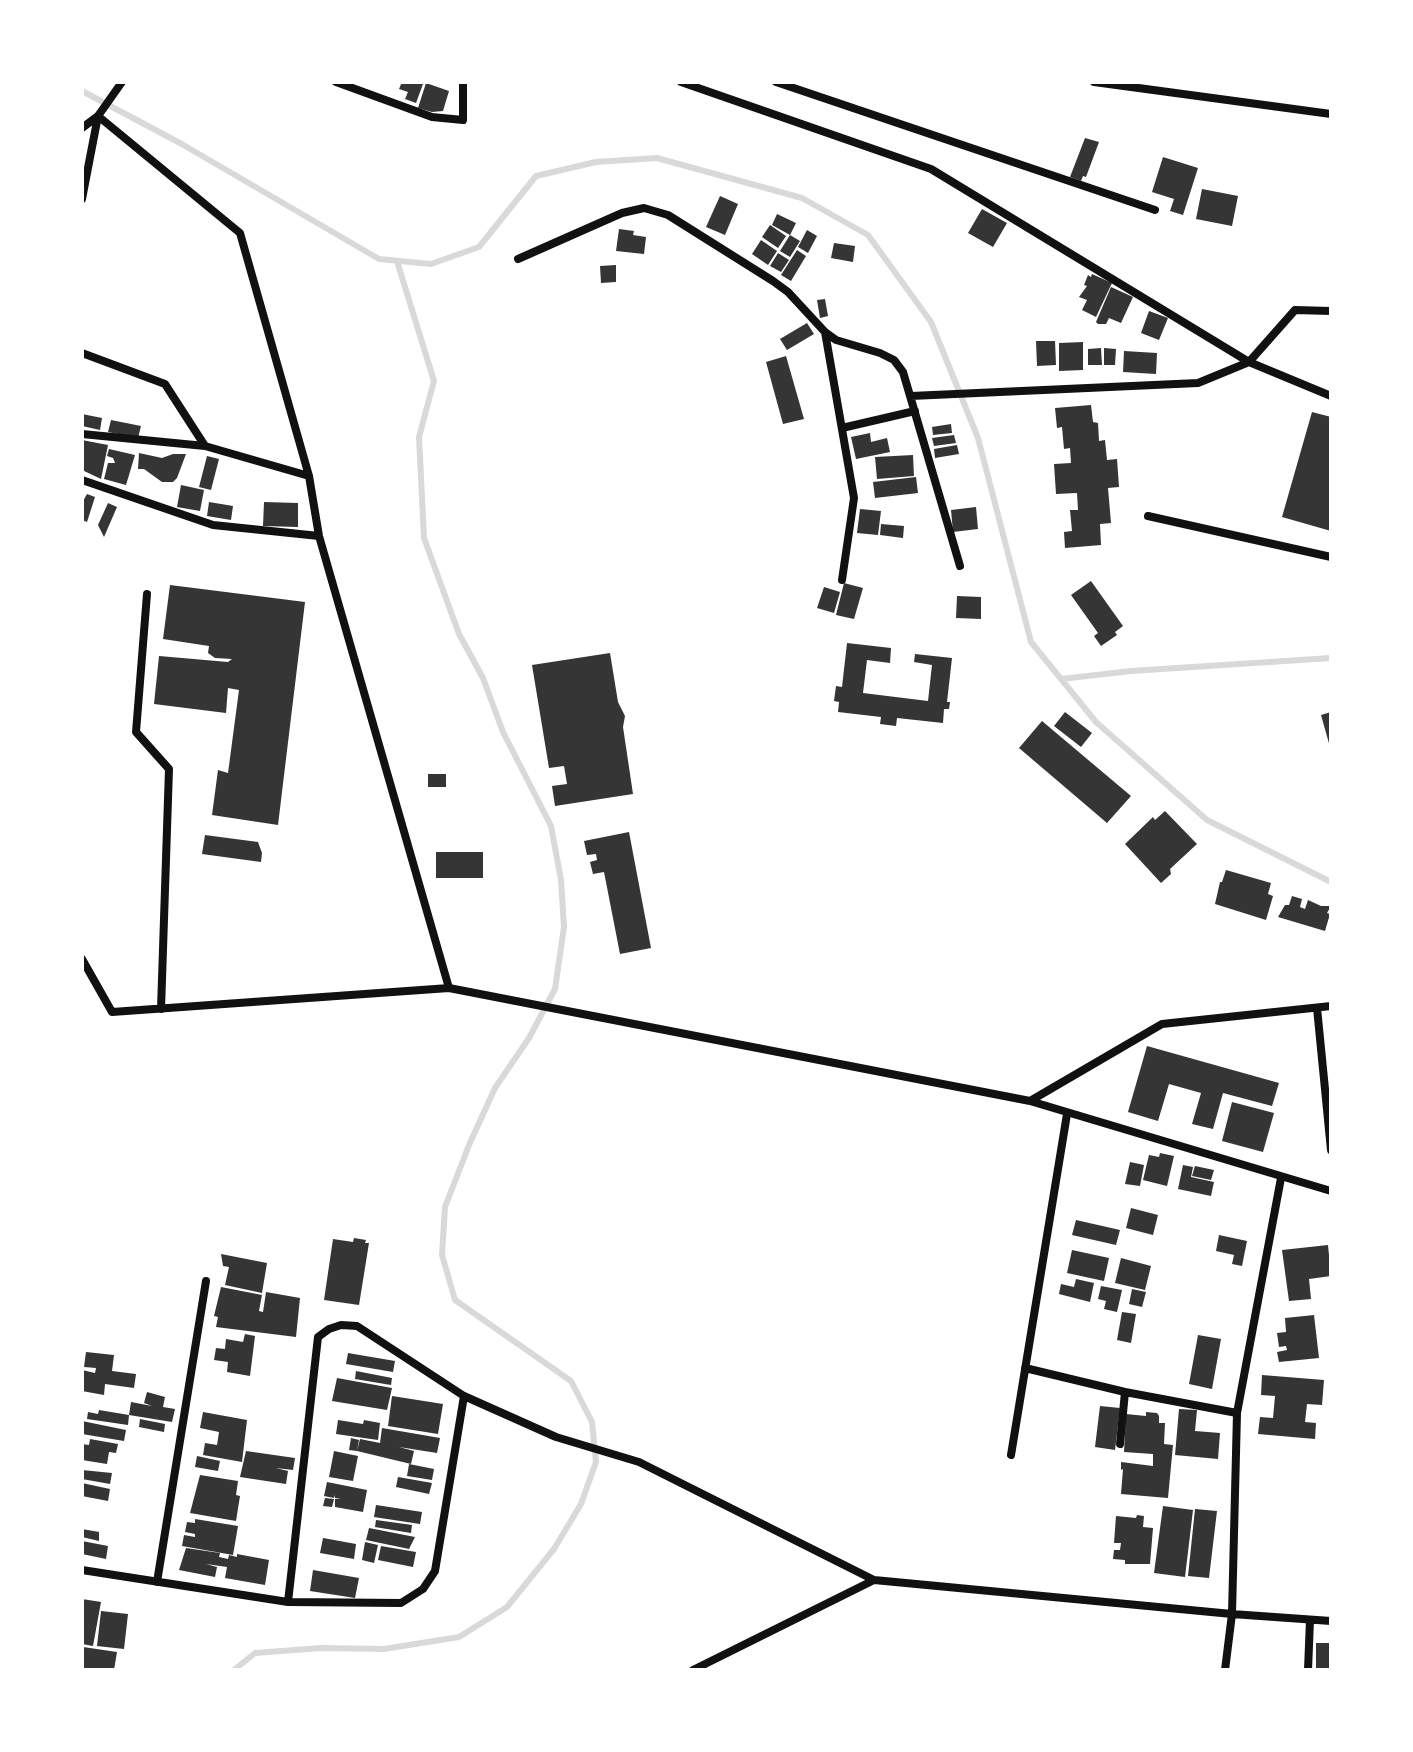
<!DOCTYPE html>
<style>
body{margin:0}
#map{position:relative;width:1413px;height:1752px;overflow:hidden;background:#fff;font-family:Manrope,sans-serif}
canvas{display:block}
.frame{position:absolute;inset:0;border:84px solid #fff;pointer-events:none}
</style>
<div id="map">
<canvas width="1413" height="1752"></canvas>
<div class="frame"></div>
</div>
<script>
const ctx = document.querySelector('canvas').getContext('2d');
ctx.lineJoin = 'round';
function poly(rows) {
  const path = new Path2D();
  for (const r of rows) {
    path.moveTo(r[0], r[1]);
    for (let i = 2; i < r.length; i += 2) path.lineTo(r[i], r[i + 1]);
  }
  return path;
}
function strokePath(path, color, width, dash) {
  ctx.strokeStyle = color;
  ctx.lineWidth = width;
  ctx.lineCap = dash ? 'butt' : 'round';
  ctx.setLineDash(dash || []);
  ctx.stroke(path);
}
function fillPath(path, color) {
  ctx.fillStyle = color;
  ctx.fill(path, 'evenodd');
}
const stream = poly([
 [82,91,180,143,379,259,431,264,479,247,536,176,596,162,657,158,802,198,868,235,931,322,978,438,1031,642,1096,722,1207,820,1331,882],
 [1061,679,1131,671,1331,658],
 [234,1670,255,1653,321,1648,384,1649,459,1637,507,1607,554,1549,581,1504,596,1462,592,1422,571,1381,455,1300,442,1255,445,1207,469,1145,495,1088,529,1038,555,989,564,927,561,880,551,826,503,732,483,678,459,634,424,538,419,437,434,381,397,261]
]);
const building = poly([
 [402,82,423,84,416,103,405,99,408,92,399,89],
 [426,83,449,91,443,111,432,112,418,108],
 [1085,138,1099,142,1086,177,1083,176,1081,181,1070,177],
 [1163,157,1198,168,1183,215,1170,211,1174,199,1152,192],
 [1202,189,1238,196,1232,226,1196,219],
 [720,196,738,204,725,235,706,227],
 [982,209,1007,223,993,247,968,233],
 [777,214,796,223,790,235,800,241,790,257,780,251,790,235,772,225],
 [770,225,786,236,778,248,762,237],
 [619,229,634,231,633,235,646,237,644,254,616,251],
 [807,230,817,236,808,253,798,247],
 [761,240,777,251,768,265,752,254],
 [834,243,855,246,853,262,831,258],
 [797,250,806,256,791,281,781,275],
 [778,253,789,260,781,272,770,266],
 [616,265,616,282,601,283,600,266],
 [1092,274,1112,283,1096,317,1082,310,1087,300,1079,297,1087,286,1084,285,1088,275,1091,277],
 [1111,287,1133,297,1121,323,1109,318,1106,324,1098,324,1096,322],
 [825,299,828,316,820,318,817,300],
 [1149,311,1168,318,1159,340,1141,333],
 [807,323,814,334,787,350,780,339],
 [1036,341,1055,341,1056,365,1037,366],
 [1083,342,1083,370,1059,371,1059,343],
 [1101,348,1102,365,1088,365,1088,349],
 [1104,348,1116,349,1115,365,1104,365],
 [1124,351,1157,353,1156,374,1123,372],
 [786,356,804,419,783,424,766,362],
 [1091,405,1093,422,1098,423,1099,441,1105,440,1107,460,1117,459,1119,487,1108,488,1111,523,1100,524,1101,545,1065,548,1064,532,1072,531,1070,510,1078,510,1077,493,1056,494,1054,464,1071,463,1070,448,1064,449,1062,427,1057,428,1055,408],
 [1312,412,1331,417,1331,531,1282,517],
 [82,414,102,418,100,430,82,426],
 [111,420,141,426,138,438,108,432],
 [951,424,952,433,933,435,932,427],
 [870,433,871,442,887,438,890,452,856,459,851,437],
 [954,435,956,443,934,446,932,438],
 [82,440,108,445,101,479,82,470],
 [957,445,959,454,935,458,934,449],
 [109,449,135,455,126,485,104,479,108,463,115,463,113,458,107,456],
 [139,453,162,458,173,454,186,454,177,478,173,482,162,482,144,469,138,469],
 [913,455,914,476,877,479,875,457],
 [207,456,219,459,211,490,199,487],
 [916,477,918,493,875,498,873,482],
 [181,485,204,490,200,511,177,507],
 [87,494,95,497,87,522,82,520,82,503],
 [209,502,233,506,231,520,207,516],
 [264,502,298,503,298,527,263,526],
 [108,503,117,507,104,537,98,525],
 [976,507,978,529,953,532,951,510],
 [860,509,881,511,878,535,857,533],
 [881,524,904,526,903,538,880,535],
 [1091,581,1123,626,1115,632,1117,635,1101,646,1094,636,1098,633,1071,595],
 [844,583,863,588,854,619,836,615],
 [170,585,305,602,278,825,212,815,218,770,228,773,239,690,228,688,226,713,154,704,159,656,228,662,232,659,215,658,208,653,209,646,163,639],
 [824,587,840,592,834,613,817,608],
 [957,596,981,597,981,619,956,618],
 [847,643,891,648,890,663,867,660,863,693,928,701,932,665,914,662,915,654,952,658,947,702,950,702,949,709,944,709,943,723,897,718,896,726,880,724,881,717,838,712,839,702,834,701,836,686,842,687],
 [610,653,618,702,625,716,623,727,633,794,555,806,552,786,567,784,564,766,549,768,532,665],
 [1065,712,1092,733,1081,747,1054,726],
 [1331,712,1331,747,1330,747,1321,715],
 [1042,721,1131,796,1107,823,1019,748],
 [428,774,446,774,446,787,428,787],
 [1165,811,1197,844,1170,869,1171,874,1161,883,1125,844,1153,817,1155,820],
 [629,832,651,948,620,954,604,872,593,874,590,862,597,860,596,854,587,855,584,841],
 [205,835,258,842,262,853,261,862,202,854],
 [436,852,483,852,483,878,436,878],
 [1226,870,1271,883,1268,894,1273,896,1266,920,1215,904,1220,882,1222,882],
 [1292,896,1302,899,1300,907,1305,909,1308,900,1321,906,1331,906,1327,913,1330,914,1325,931,1278,917,1285,905,1289,905],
 [1147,1046,1279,1083,1272,1106,1223,1093,1213,1129,1192,1124,1201,1093,1169,1084,1158,1121,1128,1112],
 [1232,1102,1274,1113,1263,1152,1222,1141],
 [1160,1153,1174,1156,1167,1186,1143,1180,1149,1155,1159,1157],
 [1130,1162,1144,1165,1140,1186,1125,1184],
 [1183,1165,1193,1167,1191,1177,1214,1182,1211,1196,1178,1189],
 [1195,1166,1214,1170,1211,1180,1192,1176],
 [1131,1208,1158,1215,1153,1235,1126,1228],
 [1076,1220,1120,1230,1116,1245,1072,1235],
 [1219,1235,1247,1241,1242,1266,1232,1264,1234,1255,1216,1251],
 [354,1238,366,1240,365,1243,369,1243,359,1305,324,1300,333,1239,353,1242],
 [1328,1245,1331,1276,1309,1279,1311,1299,1289,1301,1282,1250],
 [1072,1250,1109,1258,1104,1281,1067,1273],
 [221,1254,267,1263,262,1293,225,1285,229,1267,223,1266],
 [1121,1258,1151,1266,1145,1290,1115,1283],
 [1076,1279,1094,1283,1090,1302,1059,1294,1061,1284,1074,1287],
 [1101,1286,1122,1290,1117,1312,1104,1309,1106,1301,1098,1299],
 [221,1287,262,1295,259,1311,263,1312,266,1292,300,1298,296,1337,216,1327,218,1317,214,1316],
 [1132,1289,1146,1292,1142,1307,1129,1304],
 [1122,1312,1136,1314,1131,1343,1117,1340],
 [1314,1315,1319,1358,1279,1362,1277,1352,1287,1350,1286,1346,1279,1347,1277,1333,1286,1332,1285,1318],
 [245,1334,255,1336,250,1376,227,1372,228,1362,214,1360,216,1348,225,1349,226,1339,243,1342],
 [1198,1335,1221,1339,1212,1389,1189,1384],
 [86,1352,114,1355,112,1371,136,1374,134,1388,105,1384,104,1395,82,1391,82,1370,95,1373,96,1368,84,1367],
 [348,1353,395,1361,393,1372,346,1364],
 [356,1371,392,1378,391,1385,355,1379],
 [1262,1375,1324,1380,1322,1405,1307,1404,1305,1422,1316,1423,1315,1439,1258,1434,1260,1417,1273,1418,1275,1396,1261,1395],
 [337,1378,392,1388,387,1410,332,1401],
 [147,1392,165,1397,163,1407,175,1409,172,1422,129,1415,131,1402,152,1406,144,1403],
 [392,1396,443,1404,438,1434,388,1426],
 [1100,1406,1120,1408,1115,1450,1095,1447],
 [1179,1409,1197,1410,1195,1431,1220,1433,1218,1459,1175,1455],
 [99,1410,129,1415,128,1425,87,1419,88,1412,98,1414],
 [203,1412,247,1420,242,1462,203,1455,205,1443,217,1445,219,1432,200,1428],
 [1146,1412,1157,1413,1159,1416,1159,1423,1165,1423,1164,1444,1173,1445,1168,1498,1121,1494,1123,1469,1121,1470,1121,1462,1153,1466,1153,1454,1124,1452,1126,1414,1146,1416],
 [140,1419,165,1424,164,1432,139,1427],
 [338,1420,363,1424,364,1420,380,1423,378,1440,336,1434],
 [82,1421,126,1430,124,1441,82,1434],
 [382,1428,440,1438,437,1453,399,1447,414,1451,411,1464,357,1451,360,1439,380,1443],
 [351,1438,359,1440,357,1451,349,1450],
 [90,1439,118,1444,116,1453,109,1452,107,1464,82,1460,82,1444,89,1445],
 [246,1451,295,1458,293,1470,276,1468,288,1471,286,1484,240,1477],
 [334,1451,358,1456,353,1481,329,1477],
 [197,1456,220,1461,218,1471,195,1467],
 [409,1464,434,1469,432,1480,407,1476],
 [82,1470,112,1473,110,1484,82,1479],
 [200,1475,238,1481,236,1495,240,1496,236,1521,190,1513],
 [398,1477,432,1483,429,1494,396,1487],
 [327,1482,367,1490,363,1512,335,1507,335,1499,341,1499,335,1498,334,1495,334,1498,324,1496],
 [82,1483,110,1489,108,1501,82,1496],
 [325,1498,334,1499,332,1507,323,1506],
 [376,1505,422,1512,420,1524,374,1517],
 [1163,1506,1193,1510,1185,1577,1154,1573],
 [1195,1509,1217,1511,1209,1578,1188,1576],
 [1137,1515,1144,1516,1143,1527,1153,1528,1150,1564,1125,1564,1125,1560,1113,1559,1114,1550,1120,1550,1121,1543,1114,1543,1116,1516,1136,1518],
 [195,1519,238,1526,233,1555,182,1546,184,1535,195,1537,195,1534,185,1532,187,1522,195,1523],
 [376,1520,412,1525,411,1533,375,1527],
 [369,1528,415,1537,409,1549,366,1540],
 [82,1529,99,1532,99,1541,82,1537],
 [323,1538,356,1544,354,1559,320,1553],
 [82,1541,108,1546,106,1559,82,1554],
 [365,1542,378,1545,374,1563,362,1560],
 [381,1546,416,1552,413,1567,378,1560],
 [186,1548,220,1553,219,1557,228,1559,229,1555,237,1557,237,1554,269,1560,265,1585,225,1578,227,1567,206,1564,217,1567,215,1577,179,1570],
 [313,1570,359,1578,355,1598,310,1591],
 [82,1599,101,1602,93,1646,82,1644],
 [101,1611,128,1614,124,1649,97,1646],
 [1316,1643,1331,1643,1331,1670,1316,1670],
 [83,1647,117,1652,114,1670,82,1670]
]);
const minor = poly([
 [336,82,432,117,463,120,463,82],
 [681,82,931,169,1249,362,1331,396],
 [776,82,1155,210],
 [1094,82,1331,114],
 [82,128,98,116,122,82],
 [82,199,98,116,240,233,309,476,319,536,449,988],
 [518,259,622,213,644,208,668,215,773,281,788,292,825,332,836,340,880,353,894,360,903,372,960,566],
 [825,332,854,498,842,580],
 [82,353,165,384,205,446,309,476],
 [911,396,1198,383,1249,362,1295,310,1331,311],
 [842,428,915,411],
 [82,434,205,446],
 [82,480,213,525,319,536],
 [1148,516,1331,557],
 [147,594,136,732,169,769,161,1009],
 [82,959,112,1012,449,988,1030,1101,1162,1024,1331,1006],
 [1317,1008,1331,1150],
 [1030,1101,1331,1191],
 [1025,1368,1125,1392,1237,1413],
 [1120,1444,1125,1392],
 [1011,1455,1067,1114],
 [82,1570,288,1602,401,1603,423,1589,435,1571,464,1396],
 [157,1582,206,1281],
 [288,1602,318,1337,329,1329,341,1325,357,1326,464,1396,556,1437,639,1462,874,1580],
 [693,1670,874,1580,1232,1614,1331,1621],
 [1225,1670,1232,1614,1237,1413,1281,1178],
 [1308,1670,1310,1620]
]);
strokePath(stream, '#d9d9d9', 6);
fillPath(building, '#353535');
strokePath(minor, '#111', 8);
</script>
